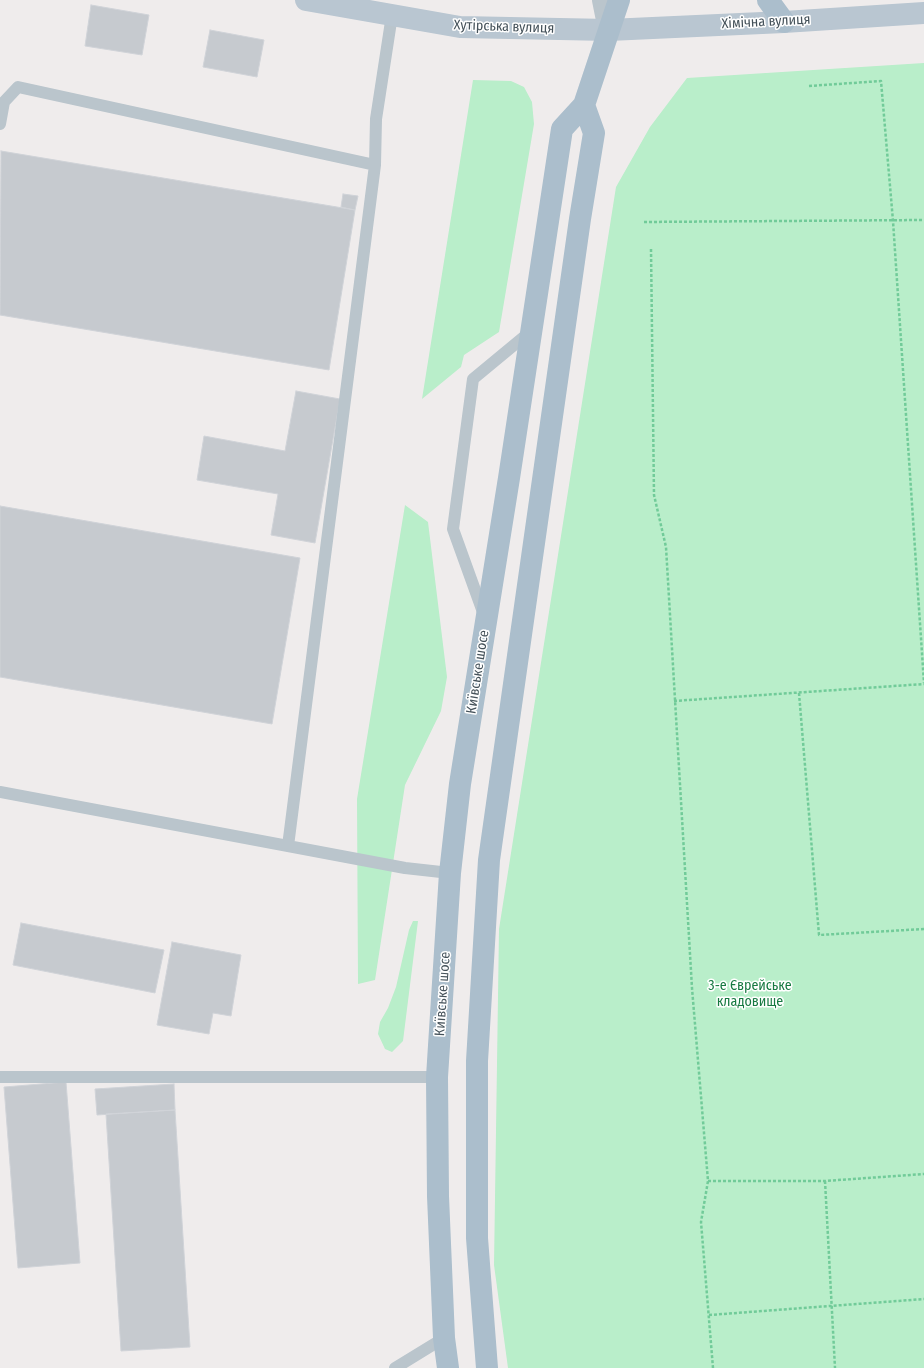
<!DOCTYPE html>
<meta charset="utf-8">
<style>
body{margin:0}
canvas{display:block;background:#efecec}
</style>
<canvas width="924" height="1368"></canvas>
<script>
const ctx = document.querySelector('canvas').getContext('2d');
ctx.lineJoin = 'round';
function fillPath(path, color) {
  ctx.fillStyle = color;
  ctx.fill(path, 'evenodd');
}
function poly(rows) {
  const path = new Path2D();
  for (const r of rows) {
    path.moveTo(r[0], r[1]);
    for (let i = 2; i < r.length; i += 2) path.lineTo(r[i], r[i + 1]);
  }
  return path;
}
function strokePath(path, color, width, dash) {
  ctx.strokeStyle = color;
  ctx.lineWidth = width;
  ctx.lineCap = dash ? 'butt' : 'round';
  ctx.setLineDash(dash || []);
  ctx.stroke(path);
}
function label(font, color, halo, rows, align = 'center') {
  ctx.font = font + ' "Fira Sans Condensed",sans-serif';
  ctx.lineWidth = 3;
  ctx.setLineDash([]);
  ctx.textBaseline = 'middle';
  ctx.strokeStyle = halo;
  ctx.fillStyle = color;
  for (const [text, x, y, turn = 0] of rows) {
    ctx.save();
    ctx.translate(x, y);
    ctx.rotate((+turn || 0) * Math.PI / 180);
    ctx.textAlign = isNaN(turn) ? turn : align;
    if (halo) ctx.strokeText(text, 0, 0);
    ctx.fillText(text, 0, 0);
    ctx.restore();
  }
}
const green = poly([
 [924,63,924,1368,508,1368,494,1265,499,929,616,187,650,127,687,78],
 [473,80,511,81,524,87,532,102,534,124,499,332,464,355,461,367,422,399],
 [405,505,428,522,447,677,441,711,405,785,375,980,358,984,357,799],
 [413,921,418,921,403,1041,392,1052,385,1049,378,1034,380,1022,388,1008,396,987,409,930]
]);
const building = poly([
 [91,5,149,15,142,55,85,46,91,5],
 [210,30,264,40,257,77,203,67,210,30],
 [1,151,355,210,329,370,0,315,1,151],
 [343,194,358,196,355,210,341,207,343,194],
 [296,391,340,399,315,543,271,535,278,494,197,480,204,436,285,451,296,391],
 [0,506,300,558,272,724,0,677,0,506],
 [21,923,164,950,155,993,13,965,21,923],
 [172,942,241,955,231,1016,213,1013,209,1034,157,1025,172,942],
 [66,1082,80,1263,18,1268,4,1087,66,1082],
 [174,1084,175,1110,97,1115,95,1089,174,1084],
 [175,1110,190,1347,121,1351,106,1114,175,1110]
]);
const path = poly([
 [809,86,881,81,893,221,924,683],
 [644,222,924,220],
 [651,249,654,495,666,547,692,988,708,1181,701,1222,713,1368],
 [799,693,819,935,924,929],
 [674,701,924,684],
 [708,1181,825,1181,924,1174],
 [825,1181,835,1368],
 [709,1315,924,1299]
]);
const service = poly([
 [0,124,4,102,18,87,375,165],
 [484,615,453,529,473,379,531,331],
 [0,792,405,868,450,873],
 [288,846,375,165,376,119,392,15],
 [0,1077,437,1077],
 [395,1368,444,1338]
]);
const tertiary = poly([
 [603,0,609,30]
]);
const secondary = poly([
 [306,0,460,27,609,30,784,22,924,13]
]);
const primary = poly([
 [768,0,784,22],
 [448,1368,444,1338,438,1196,437,1077,450,873,460,784,509,478,562,129,584,105,619,0],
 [487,1368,477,1238,477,1061,489,860,580,219,594,133,584,105]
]);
const streetNames = [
 ["Хімічна вулиця",766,22,-3],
 ["Хутірська вулиця",504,27,2],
 ["Київське шосе",478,672,-81],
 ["Київське шосе",443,994,-86]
];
const parkNames = [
 ["3-е Єврейське",750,986],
 ["кладовище",750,1002]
];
fillPath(green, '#b9eeca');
fillPath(building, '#c6cacf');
strokePath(building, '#d0d3d8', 1);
strokePath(path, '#71cb99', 2.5, [3, 2]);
strokePath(service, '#bac5cc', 12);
strokePath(tertiary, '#bac5cc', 22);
strokePath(secondary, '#b9c6d1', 22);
strokePath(primary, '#abbecc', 22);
label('14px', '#445159', '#fff', streetNames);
label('14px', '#167941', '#fff', parkNames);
</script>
